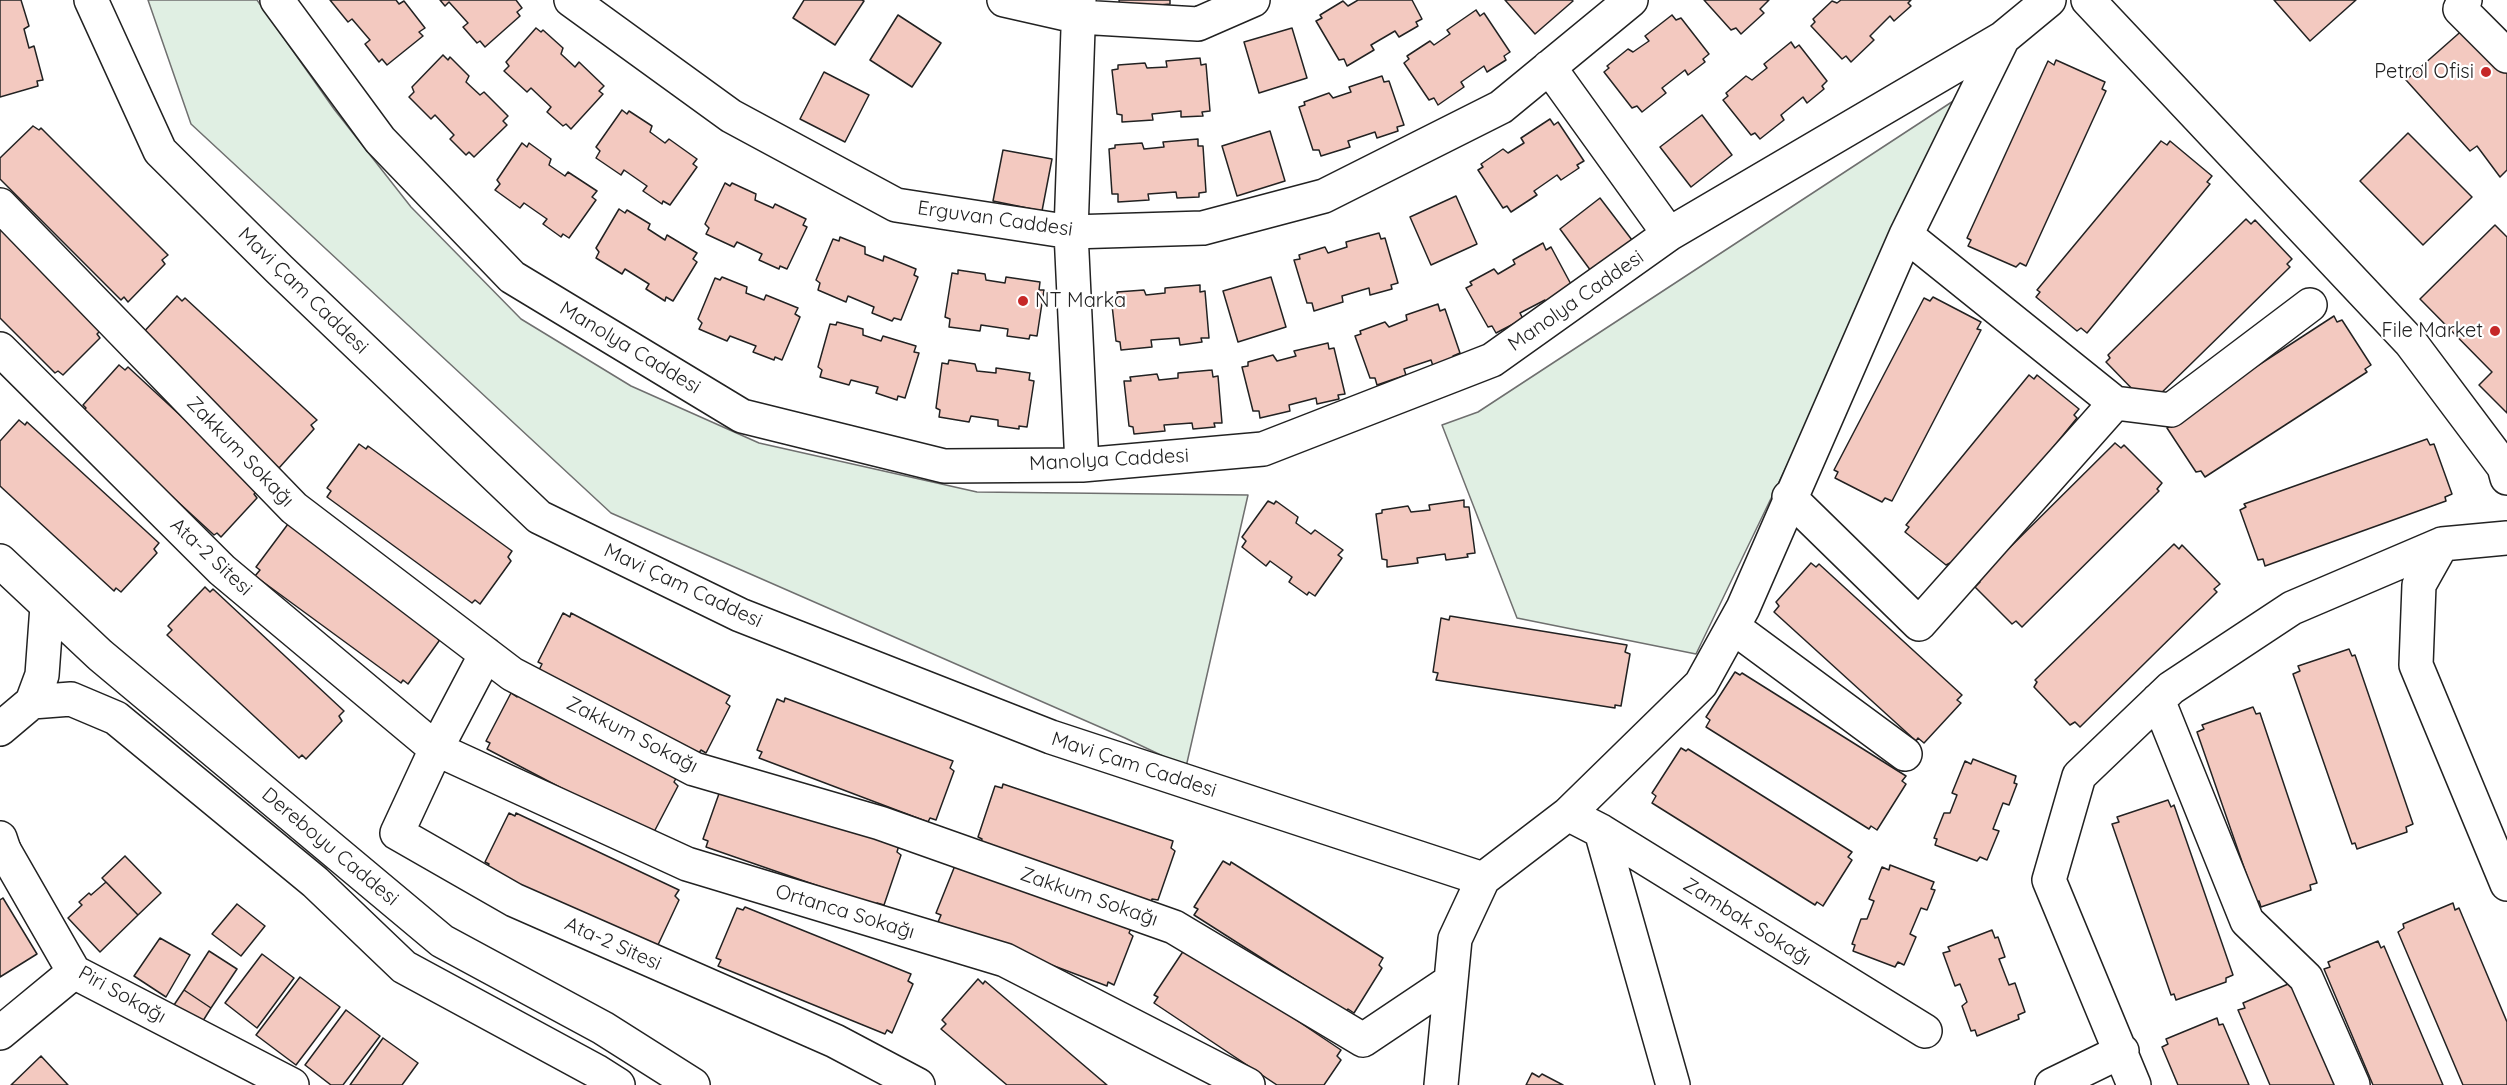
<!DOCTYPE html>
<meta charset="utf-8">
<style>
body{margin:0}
canvas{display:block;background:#fff}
</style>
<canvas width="2507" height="1085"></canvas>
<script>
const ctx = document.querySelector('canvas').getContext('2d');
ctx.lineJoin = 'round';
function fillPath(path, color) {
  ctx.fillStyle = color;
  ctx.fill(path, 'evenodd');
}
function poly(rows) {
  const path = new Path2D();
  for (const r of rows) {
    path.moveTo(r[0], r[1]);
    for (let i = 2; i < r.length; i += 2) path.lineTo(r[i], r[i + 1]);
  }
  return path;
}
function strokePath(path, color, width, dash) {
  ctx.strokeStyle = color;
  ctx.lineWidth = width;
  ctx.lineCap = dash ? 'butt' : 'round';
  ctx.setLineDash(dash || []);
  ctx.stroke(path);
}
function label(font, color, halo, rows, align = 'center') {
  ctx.font = font + ' Quicksand,sans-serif';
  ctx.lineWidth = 4.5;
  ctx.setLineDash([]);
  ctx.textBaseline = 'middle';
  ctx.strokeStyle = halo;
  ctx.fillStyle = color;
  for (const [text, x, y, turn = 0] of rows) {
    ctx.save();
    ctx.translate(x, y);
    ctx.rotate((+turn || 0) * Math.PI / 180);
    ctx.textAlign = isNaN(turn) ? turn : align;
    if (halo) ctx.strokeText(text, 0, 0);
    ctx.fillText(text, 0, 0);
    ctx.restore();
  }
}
const green = poly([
 [148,0,257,0,334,109,411,207,521,319,631,386,759,443,977,492,1248,495,1186,767,1125,738,611,513,191,124,148,0],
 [1967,92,1696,654,1517,618,1442,425,1478,412,1967,92]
]);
const building = poly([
 [0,0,21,0,29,26,24,29,29,48,34,46,43,80,37,81,38,86,0,97,0,0],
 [330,0,396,0,399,4,404,1,425,28,419,32,423,36,387,65,382,59,379,62,365,44,370,40,352,19,348,22,330,0],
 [440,0,516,0,522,8,517,12,520,16,485,47,480,41,477,43,463,27,468,23,449,2,445,6,440,0],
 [804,0,862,0,864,1,835,45,793,18,804,0],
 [1119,0,1170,0,1170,4,1120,9,1119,0],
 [1358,0,1412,0,1422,19,1416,22,1418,26,1399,37,1395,31,1371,45,1374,50,1347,66,1344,59,1339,60,1316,21,1322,18,1320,15,1343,1,1348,6,1358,0],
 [1505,0,1572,0,1573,1,1535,34,1505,0],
 [1704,0,1769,0,1760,9,1764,13,1741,34,1736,28,1731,30,1704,0],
 [1841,0,1911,0,1908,3,1911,6,1894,21,1890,16,1870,36,1874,40,1851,62,1846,56,1842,59,1811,26,1815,22,1813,19,1832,1,1837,3,1841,0],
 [2274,0,2356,0,2310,41,2274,0],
 [1476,10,1480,16,1484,13,1510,52,1504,56,1506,60,1487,72,1484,66,1461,82,1464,87,1438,105,1434,98,1429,100,1404,63,1409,59,1407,56,1430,41,1434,45,1450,34,1447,30,1476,10],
 [898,15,941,43,912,87,870,60,898,15],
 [1672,15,1676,20,1681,18,1709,54,1703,59,1705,62,1688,75,1685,70,1662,88,1666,93,1642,112,1637,106,1632,108,1604,72,1609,68,1607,66,1628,49,1633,52,1649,41,1645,36,1672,15],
 [2466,27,2507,73,2507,170,2500,177,2477,146,2470,151,2406,80,2466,27],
 [536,28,541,32,543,30,563,48,561,54,575,67,579,62,604,86,599,91,603,94,571,129,566,124,563,126,547,112,551,107,531,88,527,92,504,71,509,66,506,62,536,28],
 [1292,28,1307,78,1259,93,1244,42,1292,28],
 [1791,42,1795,48,1799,45,1827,81,1822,86,1824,89,1807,103,1803,97,1781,115,1784,120,1760,139,1755,133,1751,135,1723,100,1728,96,1726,93,1746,76,1752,80,1767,68,1764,64,1791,42],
 [443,55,448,60,450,57,469,76,466,82,480,95,484,92,508,116,503,121,507,125,474,157,469,152,466,155,450,139,454,135,435,115,431,119,409,97,414,92,412,87,443,55],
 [1200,58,1201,65,1206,64,1210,111,1202,112,1203,116,1181,117,1181,111,1152,114,1153,120,1122,122,1122,115,1117,114,1112,70,1118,69,1118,65,1145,63,1147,68,1167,67,1166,61,1200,58],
 [2056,60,2105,82,2102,89,2106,91,2026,266,2020,263,2016,267,1968,246,1971,240,1967,238,2048,61,2054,65,2056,60],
 [824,72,869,95,845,142,800,119,824,72],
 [1382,76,1384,82,1389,81,1404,125,1397,127,1398,131,1377,138,1375,132,1348,141,1350,147,1321,156,1319,150,1313,150,1299,107,1305,105,1304,102,1329,93,1333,98,1351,92,1349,87,1382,76],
 [622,110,627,114,629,111,652,126,650,132,665,143,669,139,697,159,693,164,697,167,670,205,663,201,662,204,643,191,647,186,624,170,621,175,596,158,600,151,596,147,622,110],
 [1702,115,1732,155,1691,187,1660,147,1702,115],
 [1550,119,1554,125,1558,122,1584,161,1577,165,1579,168,1561,180,1557,175,1534,191,1537,195,1511,212,1507,206,1503,208,1478,170,1483,167,1481,164,1503,149,1508,153,1524,143,1521,138,1550,119],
 [33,126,39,130,41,128,168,255,162,260,165,264,128,302,124,297,121,300,0,179,0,158,33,126],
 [1270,131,1285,181,1237,196,1222,146,1270,131],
 [2408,133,2472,197,2423,245,2360,181,2408,133],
 [1198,139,1198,146,1203,146,1206,192,1199,193,1199,197,1177,198,1176,192,1148,194,1149,200,1118,202,1118,194,1112,194,1109,149,1115,148,1115,145,1142,143,1144,149,1164,147,1163,142,1198,139],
 [2161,141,2167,145,2170,141,2212,176,2207,182,2210,184,2087,333,2081,328,2077,331,2036,297,2040,292,2037,290,2161,141],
 [522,143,527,147,529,143,551,159,549,165,565,176,568,172,597,191,592,197,596,200,569,238,563,234,561,237,543,224,547,219,524,203,520,208,495,190,500,184,497,180,522,143],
 [1003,150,1052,159,1042,211,993,201,1003,150],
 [725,183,730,186,732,183,756,194,755,200,773,208,775,204,806,219,803,225,807,227,787,269,780,266,779,269,759,260,762,254,737,242,734,247,706,234,709,228,705,224,725,183],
 [1456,196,1477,244,1431,265,1410,217,1456,196],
 [1600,198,1632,240,1591,271,1560,229,1600,198],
 [619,209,625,213,627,210,650,224,648,229,665,240,667,235,697,253,693,259,697,262,673,301,666,297,665,301,646,289,649,284,625,269,622,274,596,258,599,252,596,248,619,209],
 [2246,219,2251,224,2255,220,2292,259,2287,264,2290,267,2152,402,2143,400,2106,362,2110,358,2108,355,2246,219],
 [2495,225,2507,237,2507,413,2479,385,2492,372,2420,299,2495,225],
 [0,226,103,328,97,334,100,338,63,375,58,371,55,373,0,318,0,226],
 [1379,233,1381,239,1385,238,1398,283,1391,285,1392,289,1370,295,1369,288,1342,296,1343,302,1314,311,1312,303,1307,303,1294,260,1300,259,1299,255,1325,247,1328,253,1347,247,1346,242,1379,233],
 [840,237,865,247,865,254,883,261,884,256,916,269,914,275,918,277,901,320,894,318,892,321,872,313,874,307,848,296,846,302,818,290,820,283,816,280,833,239,839,241,840,237],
 [1543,243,1546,250,1551,247,1573,288,1548,306,1545,300,1520,313,1523,319,1496,333,1492,326,1488,327,1466,288,1472,285,1470,282,1494,269,1498,274,1515,264,1513,260,1543,243],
 [958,270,985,274,986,280,1005,283,1006,277,1040,282,1039,290,1044,290,1037,336,1030,335,1029,339,1007,336,1008,329,981,325,980,331,949,327,950,319,945,317,952,273,958,274,958,270],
 [722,277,747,287,746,293,764,300,766,295,798,308,795,314,800,317,782,360,775,357,774,360,753,352,756,346,730,336,727,341,699,329,702,323,698,319,715,278,720,280,722,277],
 [1271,277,1286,327,1238,342,1223,291,1271,277],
 [1200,285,1200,292,1205,291,1209,338,1201,338,1202,342,1180,345,1179,338,1151,340,1152,347,1121,350,1120,342,1116,341,1111,296,1118,296,1117,292,1144,290,1146,295,1165,293,1165,288,1200,285],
 [177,296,182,301,185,298,317,420,311,425,314,429,279,468,274,464,272,466,140,336,177,296],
 [1933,297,1981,322,1977,329,1981,330,1892,501,1885,498,1882,502,1835,478,1838,472,1834,470,1924,298,1930,301,1933,297],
 [1438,304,1440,311,1445,309,1460,353,1453,356,1454,359,1433,366,1431,360,1404,369,1406,375,1377,385,1375,378,1370,378,1355,336,1361,334,1360,331,1385,322,1389,327,1407,320,1406,315,1438,304],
 [2334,316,2337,322,2342,320,2371,365,2365,369,2367,372,2205,477,2201,471,2196,472,2167,428,2172,425,2171,422,2334,316],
 [837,322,863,329,863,335,881,341,883,336,916,346,914,352,919,353,905,398,898,396,897,400,876,393,878,387,851,380,849,385,820,377,822,370,818,367,830,324,836,325,837,322],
 [1328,343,1329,349,1334,348,1345,394,1338,395,1339,399,1317,404,1316,398,1289,405,1290,411,1260,418,1259,411,1253,411,1242,367,1248,366,1248,362,1273,355,1277,361,1296,356,1294,351,1328,343],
 [949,360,975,364,977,371,996,373,996,368,1030,373,1029,380,1034,381,1027,427,1019,426,1019,429,998,426,998,420,971,416,969,422,939,417,940,410,936,408,942,363,948,364,949,360],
 [119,365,125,370,128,367,260,489,254,494,257,498,221,537,217,533,214,535,81,413,86,408,83,405,119,365],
 [1212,370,1213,377,1218,376,1222,423,1214,423,1215,427,1193,429,1192,423,1164,425,1165,431,1134,434,1133,427,1129,426,1124,381,1131,381,1130,377,1157,374,1159,380,1178,378,1178,373,1212,370],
 [2029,375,2034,379,2037,375,2079,409,2074,415,2077,418,1956,567,1950,563,1946,565,1905,532,1909,527,1906,525,2029,375],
 [19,420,25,425,27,422,159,543,154,549,157,553,121,592,116,588,114,591,0,486,0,441,19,420],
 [2427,439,2430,445,2434,444,2452,494,2445,497,2446,501,2265,566,2263,559,2258,560,2240,510,2246,507,2244,504,2427,439],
 [2115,443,2121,448,2124,445,2162,483,2157,489,2159,491,2022,627,2016,621,2012,624,1975,587,1980,582,1977,580,2115,443],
 [359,444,366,449,368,446,512,551,508,557,511,561,480,604,475,600,472,603,327,497,331,491,327,488,359,444],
 [1464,500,1464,507,1469,507,1475,553,1467,554,1468,557,1446,560,1445,554,1417,558,1418,563,1387,567,1387,560,1382,559,1376,514,1382,513,1382,510,1408,506,1411,512,1430,510,1429,505,1464,500],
 [1268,501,1274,504,1276,501,1298,517,1296,523,1311,534,1315,530,1343,550,1338,555,1342,558,1315,596,1309,592,1307,595,1289,582,1292,577,1270,561,1266,566,1242,547,1246,541,1242,537,1268,501],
 [288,524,441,631,437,637,439,641,408,684,403,680,401,683,255,576,260,570,256,567,288,524],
 [2174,544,2179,549,2182,545,2220,584,2214,589,2217,592,2080,727,2075,722,2070,725,2034,687,2037,682,2035,680,2174,544],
 [1811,563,1816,567,1819,564,1962,695,1957,700,1961,703,1924,743,1918,738,1916,741,1774,612,1779,606,1776,602,1811,563],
 [205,587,210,592,213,589,344,711,339,716,342,721,306,759,302,755,299,758,167,635,172,630,168,626,205,587],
 [563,613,570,617,571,613,730,696,726,703,730,706,706,753,701,750,699,753,539,670,542,664,538,662,563,613],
 [1450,616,1627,645,1625,652,1630,654,1621,706,1615,705,1615,708,1436,680,1438,673,1433,672,1441,618,1449,620,1450,616],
 [2349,649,2352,656,2355,655,2413,824,2406,827,2407,832,2357,849,2355,843,2352,844,2293,674,2300,671,2298,666,2349,649],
 [1735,672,1740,675,1742,673,1906,776,1902,781,1906,784,1877,830,1871,826,1869,829,1706,727,1710,720,1706,717,1735,672],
 [511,693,517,697,519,693,678,775,674,782,678,786,654,832,647,833,487,749,490,743,486,741,511,693],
 [785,698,953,761,950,768,954,771,936,820,930,818,928,822,759,758,762,752,757,750,777,699,784,702,785,698],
 [2253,707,2256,714,2260,713,2317,883,2310,885,2311,890,2261,907,2259,901,2256,902,2197,732,2204,729,2202,725,2253,707],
 [1681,748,1686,751,1688,749,1852,852,1848,857,1852,860,1823,906,1817,902,1815,905,1652,803,1656,796,1652,793,1681,748],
 [1973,759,2016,776,2014,783,2017,784,2009,805,2003,803,1993,829,1999,831,1987,860,1980,857,1977,861,1935,845,1937,839,1934,838,1944,813,1950,813,1957,795,1952,793,1965,761,1971,764,1973,759],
 [1003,784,1173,841,1171,848,1175,851,1158,900,1152,899,1151,902,980,845,982,839,978,837,995,786,1002,788,1003,784],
 [721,788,899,845,897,852,901,855,884,905,877,903,876,906,706,847,708,841,703,839,721,788],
 [2168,800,2171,807,2174,805,2233,975,2226,978,2226,982,2176,1000,2174,994,2171,995,2112,824,2119,822,2117,817,2168,800],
 [509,813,515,816,516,813,679,890,675,896,679,900,657,947,486,870,489,864,485,862,509,813],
 [125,856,161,893,138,915,102,878,125,856],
 [1223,861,1230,865,1231,862,1383,958,1379,965,1382,968,1354,1013,1348,1009,1346,1012,1194,915,1198,909,1194,907,1223,861],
 [956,863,1132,926,1129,933,1133,936,1114,985,1108,982,1107,986,938,922,941,915,936,913,956,863],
 [1890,865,1934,882,1931,889,1935,890,1927,910,1921,908,1910,934,1916,937,1904,965,1898,962,1895,967,1853,951,1855,945,1852,944,1861,919,1867,919,1874,901,1869,899,1882,867,1889,870,1890,865],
 [106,882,138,915,100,952,68,918,82,905,79,902,89,893,91,895,106,882],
 [3,898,37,954,0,977,0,900,3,898],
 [2453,903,2455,910,2459,908,2507,1022,2507,1085,2463,1085,2398,932,2404,928,2403,924,2453,903],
 [237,904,265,926,241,956,212,934,237,904],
 [745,907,911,974,908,981,913,984,892,1033,887,1030,885,1034,718,966,721,960,716,958,737,908,743,910,745,907],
 [1992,930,1995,938,1998,937,2005,957,1999,959,2009,985,2015,983,2025,1012,2018,1015,2019,1019,1977,1036,1975,1030,1971,1031,1962,1006,1967,1002,1960,984,1955,986,1943,953,1950,951,1948,947,1992,930],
 [160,938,190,955,166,997,134,976,160,938],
 [2378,941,2381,948,2384,946,2443,1085,2373,1085,2324,969,2330,967,2328,962,2378,941],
 [1184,950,1192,950,1341,1050,1337,1056,1341,1060,1324,1085,1277,1085,1154,1003,1158,997,1154,995,1184,950],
 [209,951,237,969,211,1008,184,990,209,951],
 [262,954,294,978,257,1028,225,1003,262,954],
 [300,977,340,1007,296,1065,256,1035,300,977],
 [978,979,983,984,985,981,1107,1085,1007,1085,941,1029,946,1024,942,1020,978,979],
 [2293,982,2341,1085,2270,1085,2238,1010,2245,1008,2243,1003,2293,982],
 [184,990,211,1008,201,1024,174,1005,184,990],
 [346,1010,380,1036,343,1085,331,1085,305,1065,346,1010],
 [2217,1018,2219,1025,2223,1024,2249,1085,2178,1085,2162,1047,2168,1044,2166,1039,2217,1018],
 [383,1038,418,1063,402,1085,350,1085,383,1038],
 [41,1056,68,1085,11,1085,41,1056],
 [1532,1073,1539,1077,1542,1074,1563,1085,1526,1085,1532,1073]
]);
const minor = poly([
 [91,0,160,151,279,269,539,517,740,615,1051,737,1483,879],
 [277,0,380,140,512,277,742,416,944,466,1082,465,1263,449,1492,360,1669,234,2003,38],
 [571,0,731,116,896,205,1071,232,1203,228,1324,196,1501,107,1631,0],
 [1004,0,1079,17,1198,24,1253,0],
 [1079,0,1071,232,1082,465],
 [2088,0,2411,343,2504,467,2507,478],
 [2465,0,2460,9,2507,56],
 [1549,67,1669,234],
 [0,205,294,508,512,674,694,769,880,823,1174,927,1363,1040,1451,981],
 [0,349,222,570,436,749,397,833,514,900,835,1041,918,1085],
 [2115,403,2171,410,2310,305],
 [1789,497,1919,624,2115,403,1906,235],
 [2507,538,2442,544,2419,585,2416,665,2507,884],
 [1733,627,1905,754],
 [486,654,436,749,687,864,1005,960,1248,1085],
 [2158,700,2247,921,2306,978,2353,1085],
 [1568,814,1601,831,1925,1031],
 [1601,831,1673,1085],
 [4,850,74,972,292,1085],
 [0,1033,74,972],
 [1441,1085,1455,939,1483,879,1568,814,1701,684,1743,608,1906,235,2003,38,2049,0],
 [2052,1085,2122,1051],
 [2134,1085,2049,880,2079,776,2171,688,2292,608,2442,544]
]);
const major = poly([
 [0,561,100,655,442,941,603,1028,693,1085],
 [32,702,71,699,116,718,315,882,404,967,596,1071,618,1085],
 [0,729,32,702,42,675,47,606],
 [0,838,4,850]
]);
const markers = [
 [2486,72,6,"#c62828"],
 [1023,301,6,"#c62828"],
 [2495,331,6,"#c62828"]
];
const poiNames = [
 ["Petrol Ofisi",2474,72],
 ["NT Marka",1035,301,"left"],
 ["File Market",2483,331]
];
const streetNames = [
 ["Erguvan Caddesi",995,219,8],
 ["Mavi Çam Caddesi",303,291,44],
 ["Manolya Caddesi",1576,301,-35],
 ["Manolya Caddesi",630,348,31],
 ["Zakkum Sokağı",240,452,46],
 ["Manolya Caddesi",1109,460,-3],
 ["Ata-2 Sitesi",211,557,43],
 ["Mavi Çam Caddesi",683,586,25],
 ["Zakkum Sokağı",632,735,27],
 ["Mavi Çam Caddesi",1134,765,18],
 ["Dereboyu Caddesi",330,847,40],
 ["Zakkum Sokağı",1089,897,19],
 ["Ortanca Sokağı",845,912,17],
 ["Zambak Sokağı",1747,922,32],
 ["Ata-2 Sitesi",613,944,24],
 ["Piri Sokağı",122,995,29]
];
fillPath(green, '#e0efe3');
strokePath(green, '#6f6f6f', 1.5);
fillPath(building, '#f3c9c0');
strokePath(building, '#222', 1.5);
strokePath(minor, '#222', 36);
strokePath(major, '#222', 36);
strokePath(minor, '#fff', 33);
strokePath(major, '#fff', 33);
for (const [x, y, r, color] of markers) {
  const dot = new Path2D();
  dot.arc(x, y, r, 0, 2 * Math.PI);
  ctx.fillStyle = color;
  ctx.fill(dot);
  strokePath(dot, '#fff', 2);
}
label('20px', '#222', '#fff', poiNames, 'right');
label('20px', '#222', '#fff', streetNames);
</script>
